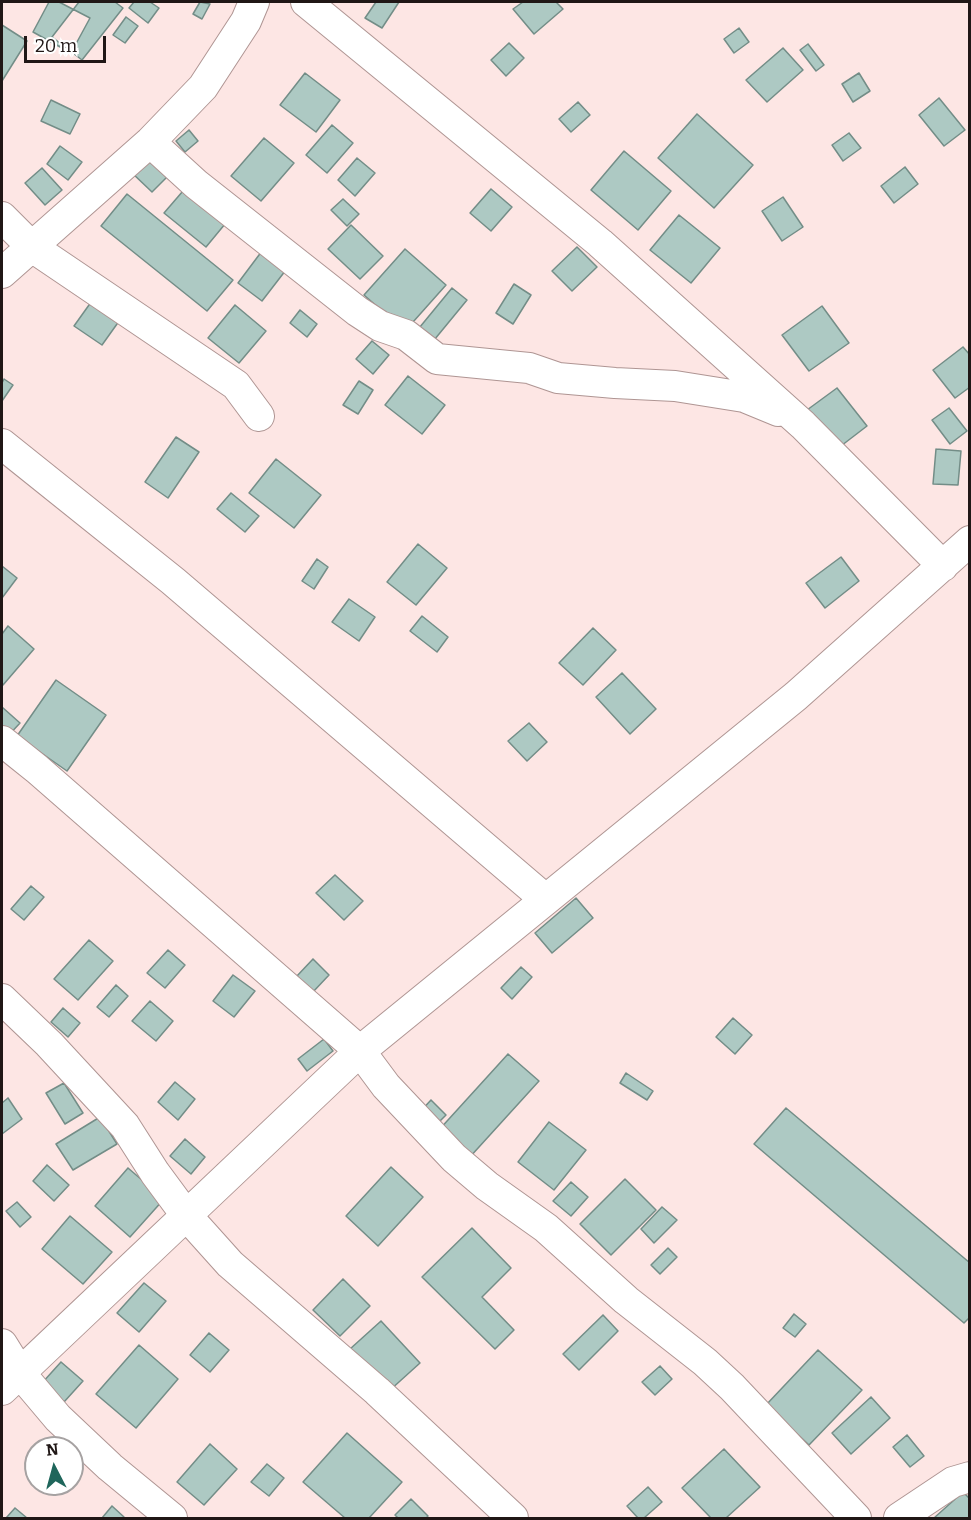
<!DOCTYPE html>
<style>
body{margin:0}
#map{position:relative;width:971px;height:1520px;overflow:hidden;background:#fde6e4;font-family:Bitter,serif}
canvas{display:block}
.frame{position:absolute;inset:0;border:3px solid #201716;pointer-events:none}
.north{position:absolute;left:24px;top:1436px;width:60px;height:60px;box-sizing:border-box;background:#fff;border:2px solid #a6a2a2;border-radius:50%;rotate:354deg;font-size:16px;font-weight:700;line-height:24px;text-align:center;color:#201716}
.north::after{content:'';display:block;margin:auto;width:21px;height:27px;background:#1f665b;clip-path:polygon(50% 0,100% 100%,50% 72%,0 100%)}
.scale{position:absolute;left:24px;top:36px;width:82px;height:27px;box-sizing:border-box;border:3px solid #201716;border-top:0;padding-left:8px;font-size:18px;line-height:21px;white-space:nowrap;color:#201716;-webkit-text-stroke:4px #fff;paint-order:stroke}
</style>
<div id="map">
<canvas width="971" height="1520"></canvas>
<div class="frame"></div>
<div class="north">N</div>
<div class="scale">20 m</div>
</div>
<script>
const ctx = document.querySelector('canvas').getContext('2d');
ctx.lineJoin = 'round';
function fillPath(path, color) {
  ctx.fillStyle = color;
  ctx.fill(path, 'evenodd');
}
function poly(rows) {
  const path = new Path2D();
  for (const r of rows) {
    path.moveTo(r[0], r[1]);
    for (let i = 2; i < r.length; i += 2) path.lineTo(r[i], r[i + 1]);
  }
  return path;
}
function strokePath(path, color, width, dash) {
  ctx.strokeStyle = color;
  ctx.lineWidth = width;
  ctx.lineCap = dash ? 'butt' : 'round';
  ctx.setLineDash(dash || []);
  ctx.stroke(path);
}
const building = poly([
 [49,2,59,2,90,18,71,53,33,32,49,2],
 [79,2,115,2,123,8,82,60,52,37,79,2],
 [134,2,150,2,159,8,148,23,129,8,134,2],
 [200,2,210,4,202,19,193,14,200,2],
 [376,2,399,2,382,28,365,18,376,2],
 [523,2,556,2,563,9,534,34,513,9,523,2],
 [126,17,138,26,125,43,113,35,126,17],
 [2,25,27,41,2,81,2,25],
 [739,28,749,42,734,53,724,39,739,28],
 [509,43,524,58,506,76,491,60,509,43],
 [808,44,824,65,816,71,800,50,808,44],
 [783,48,803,70,767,102,746,80,783,48],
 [305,73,340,100,316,132,280,105,305,73],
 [859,73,870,91,853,102,842,84,859,73],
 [939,98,965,130,944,146,919,115,939,98],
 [51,100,80,114,70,134,41,121,51,100],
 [578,102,590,115,571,132,559,119,578,102],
 [697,114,753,165,714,208,658,158,697,114],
 [332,125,353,143,327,173,306,155,332,125],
 [189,130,198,141,185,152,176,141,189,130],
 [849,133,861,148,843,161,832,145,849,133],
 [264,138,294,163,261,201,231,176,264,138],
 [60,146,82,162,68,180,47,164,60,146],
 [152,150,174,170,152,192,131,172,152,150],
 [624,151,671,191,638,230,591,190,624,151],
 [357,158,375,173,355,196,338,180,357,158],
 [905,167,918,184,894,203,881,186,905,167],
 [42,168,62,190,45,205,25,183,42,168],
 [189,184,230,218,206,247,164,213,189,184],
 [491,189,512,207,491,231,470,213,491,189],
 [127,194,233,280,207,311,101,226,127,194],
 [783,197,803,227,782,241,762,211,783,197],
 [343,199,359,214,347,226,331,210,343,199],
 [679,215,720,248,691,283,650,250,679,215],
 [351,225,383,256,360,279,328,249,351,225],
 [265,247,289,266,262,301,238,283,265,247],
 [577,247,597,267,572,291,552,271,577,247],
 [405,249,446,285,405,331,364,295,405,249],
 [514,284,531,295,513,324,496,313,514,284],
 [452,288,467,300,430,345,415,333,452,288],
 [94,298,122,317,102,345,74,326,94,298],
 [235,305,266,331,239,363,208,338,235,305],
 [822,306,849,343,809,371,782,335,822,306],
 [300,310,317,324,307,337,290,323,300,310],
 [372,341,389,355,373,374,356,359,372,341],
 [963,347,970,355,970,387,955,398,933,370,963,347],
 [408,376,445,405,422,434,385,405,408,376],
 [4,379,13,385,2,401,2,383,4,379],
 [359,381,373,390,358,414,343,405,359,381],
 [837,388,867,426,837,449,807,410,837,388],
 [949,408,967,431,950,444,932,420,949,408],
 [176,437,199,452,168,498,145,482,176,437],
 [936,449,961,451,958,485,933,484,936,449],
 [276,459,321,495,294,528,249,493,276,459],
 [231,493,259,516,245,532,217,509,231,493],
 [418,544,447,568,416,605,387,582,418,544],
 [841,557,859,581,825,608,806,583,841,557],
 [317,559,328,567,314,589,302,581,317,559],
 [2,566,17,578,2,598,2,566],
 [349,599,375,617,359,641,332,622,349,599],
 [422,616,448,637,437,652,410,631,422,616],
 [8,626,34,649,3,685,2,683,2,634,8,626],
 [593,628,616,650,583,685,559,663,593,628],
 [622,673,656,709,630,734,596,697,622,673],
 [56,680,106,715,67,771,17,736,56,680],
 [2,707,20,723,7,737,2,733,2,707],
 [529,723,547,742,527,761,508,741,529,723],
 [335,875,363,901,344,920,316,893,335,875],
 [31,886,44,897,24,920,11,909,31,886],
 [576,898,593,918,552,953,535,933,576,898],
 [89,940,113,961,78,1000,54,979,89,940],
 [168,950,185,965,165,988,147,973,168,950],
 [313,959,329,975,312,993,296,977,313,959],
 [521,967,532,977,512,999,501,988,521,967],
 [233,975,255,991,234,1017,213,1001,233,975],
 [116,985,128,996,109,1017,97,1007,116,985],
 [150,1001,173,1021,156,1041,132,1021,150,1001],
 [63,1008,80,1023,68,1037,51,1022,63,1008],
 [733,1018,752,1035,735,1054,716,1037,733,1018],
 [324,1039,333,1051,307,1071,298,1059,324,1039],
 [508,1054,539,1081,469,1158,438,1131,508,1054],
 [626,1073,653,1091,647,1100,620,1083,626,1073],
 [175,1082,195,1099,178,1120,158,1102,175,1082],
 [64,1083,83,1113,65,1124,46,1093,64,1083],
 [8,1098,22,1119,2,1134,2,1103,8,1098],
 [431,1100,446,1115,432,1129,417,1115,431,1100],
 [786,1108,970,1263,970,1317,964,1323,754,1144,786,1108],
 [100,1117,117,1144,73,1170,56,1144,100,1117],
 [549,1122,586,1150,554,1190,518,1162,549,1122],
 [185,1139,205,1157,191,1174,170,1156,185,1139],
 [47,1165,69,1185,54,1201,33,1181,47,1165],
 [391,1167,423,1197,378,1246,346,1216,391,1167],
 [128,1168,164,1199,130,1237,95,1206,128,1168],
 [625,1179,656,1210,611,1255,580,1224,625,1179],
 [571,1182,588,1197,571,1216,553,1201,571,1182],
 [17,1202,31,1217,20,1227,6,1211,17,1202],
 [662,1207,677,1220,654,1243,641,1229,662,1207],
 [70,1216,112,1252,83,1284,42,1249,70,1216],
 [472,1228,511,1268,482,1297,514,1330,495,1349,422,1277,472,1228],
 [668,1248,677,1257,660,1274,651,1265,668,1248],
 [343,1279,370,1306,340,1336,313,1310,343,1279],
 [144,1283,166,1301,139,1332,117,1313,144,1283],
 [794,1314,806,1324,795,1337,783,1328,794,1314],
 [603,1315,618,1331,579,1370,563,1354,603,1315],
 [381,1321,420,1363,389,1391,350,1349,381,1321],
 [209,1333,229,1350,210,1372,190,1355,209,1333],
 [139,1345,178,1379,136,1428,96,1394,139,1345],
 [818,1350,862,1390,809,1445,766,1405,818,1350],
 [61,1362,83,1381,64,1402,42,1383,61,1362],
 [660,1366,672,1379,655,1395,642,1382,660,1366],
 [871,1397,890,1418,851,1454,832,1433,871,1397],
 [347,1433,402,1482,369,1518,345,1518,303,1482,347,1433],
 [907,1435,924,1456,910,1467,893,1447,907,1435],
 [210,1444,237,1469,204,1505,177,1482,210,1444],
 [724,1449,760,1487,726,1518,711,1518,682,1488,724,1449],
 [267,1464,284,1478,269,1496,251,1482,267,1464],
 [648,1487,662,1502,644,1518,638,1518,627,1506,648,1487],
 [963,1492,970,1499,970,1518,934,1518,963,1492],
 [411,1499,428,1516,426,1518,398,1518,395,1515,411,1499],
 [112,1506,124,1517,123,1518,102,1518,112,1506],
 [15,1508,27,1518,6,1518,15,1508]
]);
const minor = poly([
 [306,2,600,243,803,425,943,566],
 [150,142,196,184,357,311,380,326,406,335,437,359,529,368,558,378,615,383,675,386,744,397,778,411],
 [2,217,32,247,236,385,259,416],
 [2,273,150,142,203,87,246,21,254,2],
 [2,444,173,581,545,899],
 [2,741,37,769,360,1051,386,1086,454,1158,487,1186,546,1228,626,1300,705,1362,732,1387,856,1518],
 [2,999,49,1044,125,1126,155,1173,186,1215,230,1264,377,1391,513,1518],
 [2,1344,20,1373,58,1418,110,1467,172,1518],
 [2,1390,360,1051,796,696,970,541],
 [899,1518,953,1482,970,1477]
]);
fillPath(building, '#adc9c3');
strokePath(building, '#738d87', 1.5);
strokePath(minor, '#af9593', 32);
strokePath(minor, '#fff', 30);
</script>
